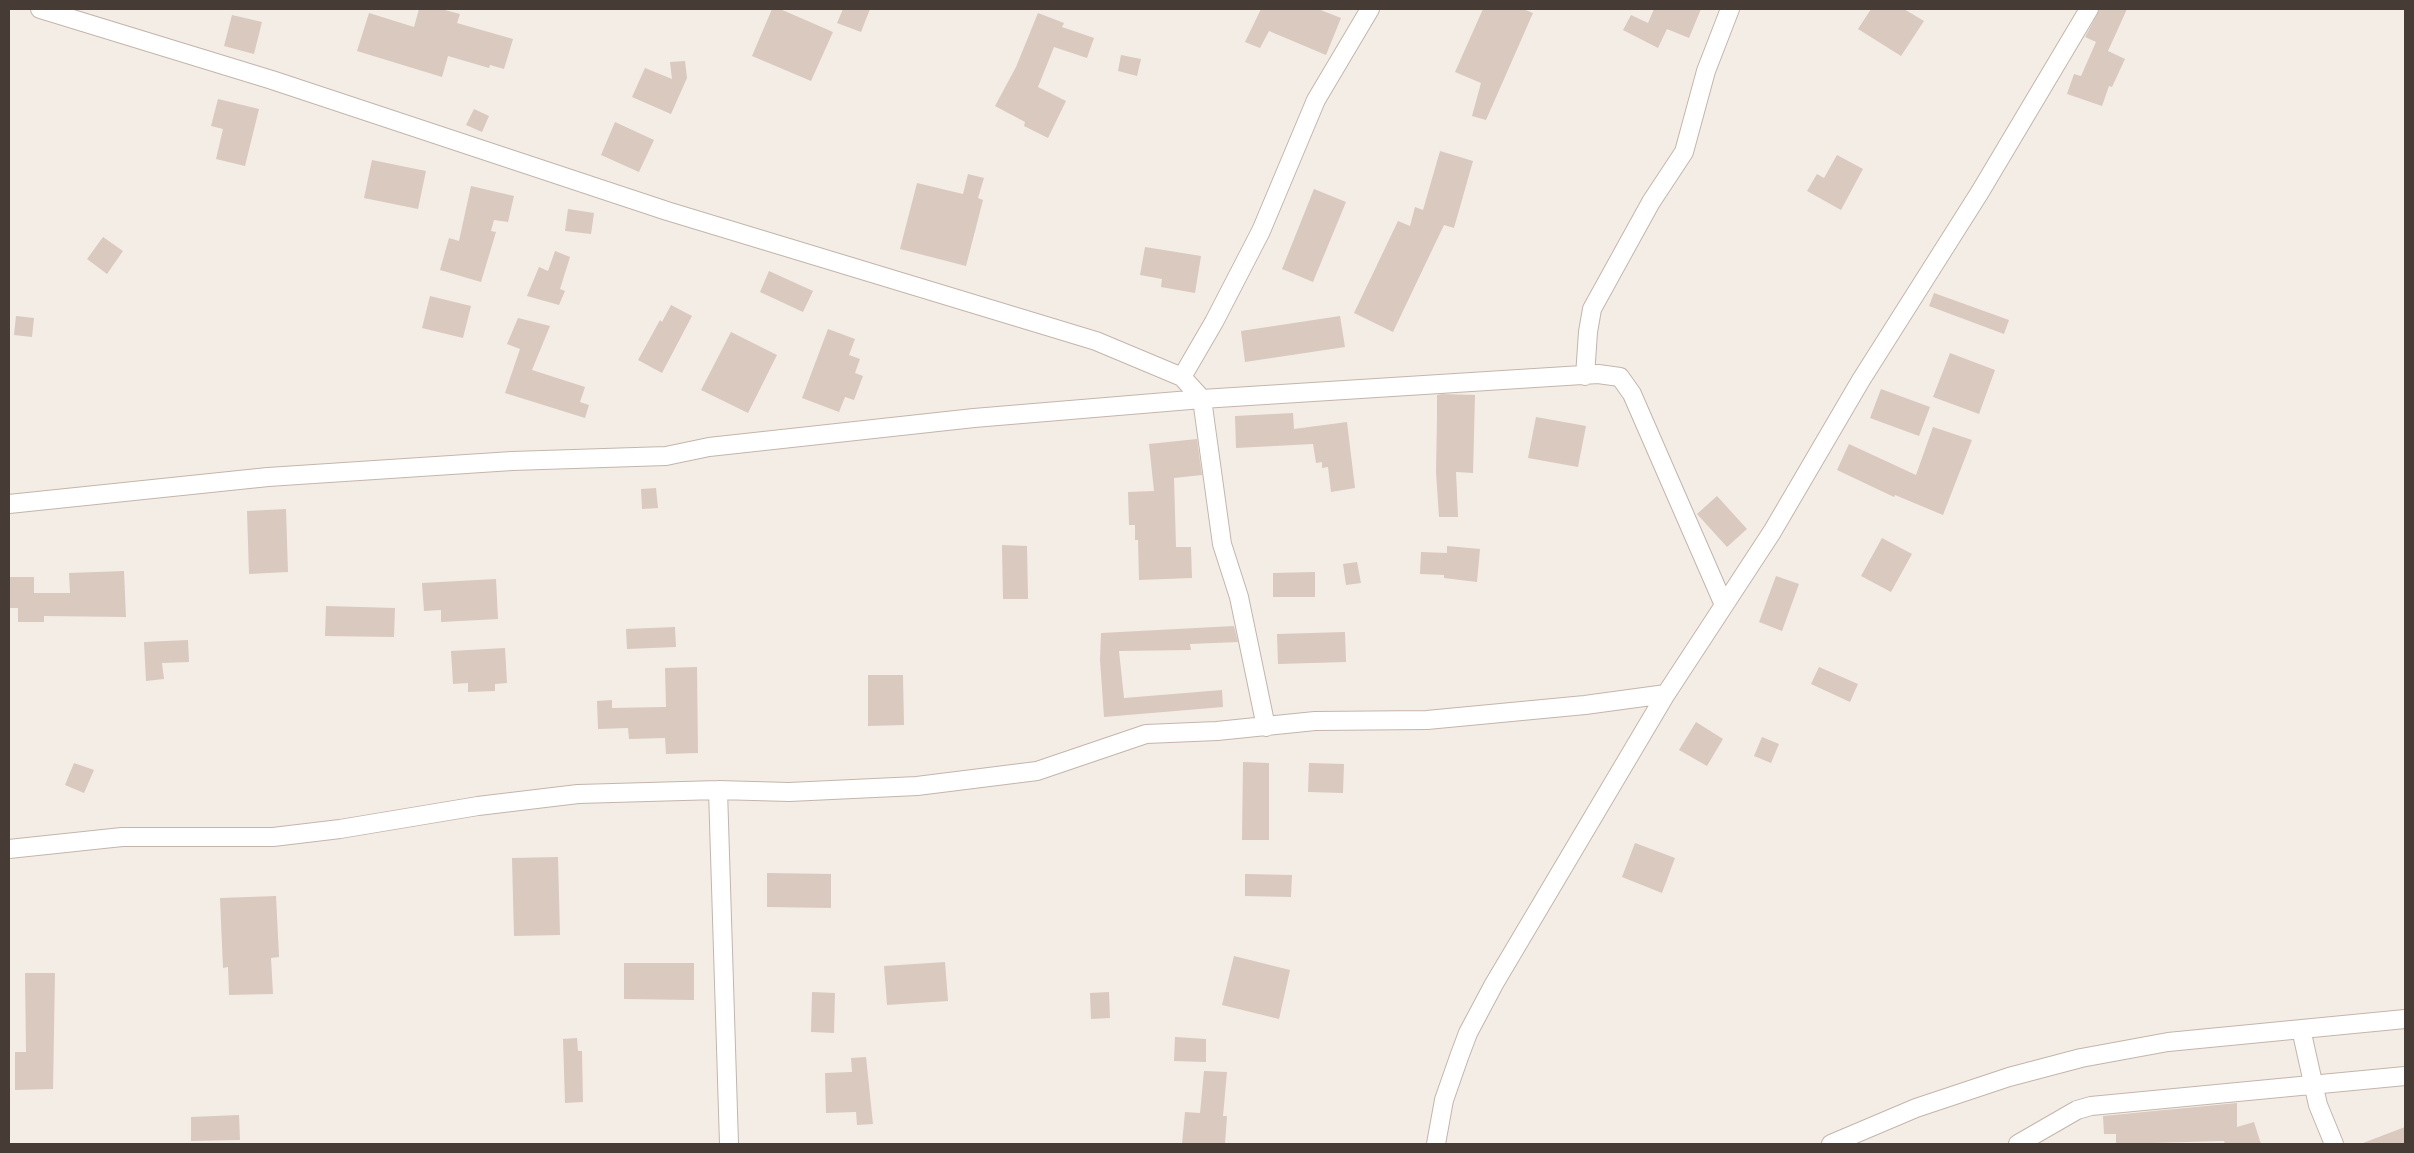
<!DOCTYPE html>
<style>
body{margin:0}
#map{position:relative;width:2414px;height:1153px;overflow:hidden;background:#f4ede6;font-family:"PT Sans",sans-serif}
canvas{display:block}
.frame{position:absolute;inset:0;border:10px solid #473c35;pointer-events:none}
</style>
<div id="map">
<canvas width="2414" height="1153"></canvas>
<div class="frame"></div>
</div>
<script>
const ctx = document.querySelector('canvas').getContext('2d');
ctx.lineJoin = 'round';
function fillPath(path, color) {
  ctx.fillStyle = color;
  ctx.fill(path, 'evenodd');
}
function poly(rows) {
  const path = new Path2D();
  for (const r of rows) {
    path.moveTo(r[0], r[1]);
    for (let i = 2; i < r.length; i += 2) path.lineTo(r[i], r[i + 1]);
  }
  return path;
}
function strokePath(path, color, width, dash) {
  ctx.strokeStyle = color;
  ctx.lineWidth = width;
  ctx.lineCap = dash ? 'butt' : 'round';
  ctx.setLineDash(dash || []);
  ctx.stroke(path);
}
const building = poly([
 [419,9,441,9,460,14,457,23,513,39,504,69,490,65,489,68,448,56,442,77,357,51,369,13,414,27],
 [772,9,780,9,833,32,811,81,752,56],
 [843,9,870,9,861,32,837,23],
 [1261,9,1318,9,1341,18,1326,55,1269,31,1260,48,1245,42],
 [1483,9,1523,9,1533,13,1486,120,1472,116,1481,83,1455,72],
 [1654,9,1701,9,1689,38,1667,29,1658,48,1623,30,1631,15,1648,23],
 [1871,9,1904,9,1924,21,1901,56,1858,29],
 [2100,9,2127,9,2108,51,2125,59,2112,87,2109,86,2102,106,2067,94,2074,74,2081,76,2096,42,2085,37],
 [1038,13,1064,23,1062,27,1094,38,1087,58,1054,47,1038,87,1066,101,1048,138,1024,126,1025,122,995,106,1016,67],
 [232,15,262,22,254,54,224,46],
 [1121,55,1141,59,1137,76,1118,71],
 [685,61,687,78,671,114,632,97,645,68,672,79,670,62],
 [218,99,259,109,245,166,216,159,223,129,211,126],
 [474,109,489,116,482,132,466,125],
 [615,122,654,140,639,172,601,155],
 [1440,151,1473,161,1454,228,1444,225,1393,332,1354,313,1398,221,1410,226,1415,207,1423,210],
 [1837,155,1863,169,1841,210,1807,191,1817,174,1824,178],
 [372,160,426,171,418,209,364,198],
 [968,174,984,178,978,198,983,200,966,266,900,249,917,183,963,194],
 [471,186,514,196,508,222,494,220,491,231,496,232,481,282,440,270,449,238,459,241],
 [1314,189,1346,202,1313,282,1282,269],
 [568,209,594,213,591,234,565,231],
 [103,237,123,251,107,274,87,259],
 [1145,247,1201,256,1195,293,1161,287,1162,279,1140,275],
 [555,251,570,257,560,289,565,291,559,305,527,296,539,267,548,271],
 [769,271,813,291,803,312,760,292],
 [1934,293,2009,320,2004,334,1929,306],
 [430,296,471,306,463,338,422,328],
 [671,305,692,316,662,373,638,360,660,320,662,322],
 [16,316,34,318,32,337,14,335],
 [1340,316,1345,347,1245,362,1241,331],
 [518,318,550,326,532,370,585,387,580,402,589,405,585,418,505,393,520,349,507,344],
 [828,329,855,339,849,355,860,359,855,373,863,376,854,400,845,397,839,412,802,398],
 [731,332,777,355,748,413,701,390],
 [1950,353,1995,370,1979,414,1933,397],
 [1881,389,1930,407,1919,436,1870,418],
 [1442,394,1475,395,1473,473,1456,472,1458,517,1439,517,1436,472,1437,417,1437,395],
 [1293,413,1294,429,1347,422,1355,488,1331,492,1328,467,1322,468,1322,462,1316,463,1313,444,1236,448,1235,416],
 [1536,417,1586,426,1578,467,1528,458],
 [1933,427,1972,440,1943,515,1895,495,1894,497,1837,470,1849,444,1916,475],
 [1197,439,1202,475,1174,478,1176,547,1191,547,1192,578,1139,580,1138,540,1135,540,1135,525,1129,525,1128,492,1154,491,1149,444],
 [656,488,658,508,642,509,641,489],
 [1717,496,1747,529,1727,547,1697,514],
 [286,509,288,572,249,574,247,511],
 [1882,538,1912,554,1891,592,1861,576],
 [1002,545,1027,546,1028,599,1003,599],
 [1447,546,1480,549,1477,582,1444,578,1444,575,1420,574,1421,552,1447,553],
 [1357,562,1361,583,1346,585,1343,564],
 [124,571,126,617,44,616,44,622,18,622,18,608,9,608,9,577,34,577,34,593,70,593,69,573],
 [1315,572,1315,597,1273,597,1273,573],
 [1776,576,1799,584,1782,631,1759,622],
 [496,579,498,619,441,622,441,610,424,611,422,583],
 [326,606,395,608,394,637,325,636],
 [1234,626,1238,642,1190,644,1191,650,1119,651,1124,698,1222,690,1223,707,1104,717,1100,660,1101,633],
 [675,627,676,647,627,649,626,629],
 [1345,632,1346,662,1278,664,1277,634],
 [188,640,189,662,162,663,164,679,146,681,144,642],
 [505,648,507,683,495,684,495,691,468,692,468,683,453,684,451,651],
 [697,667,698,753,666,754,665,738,629,739,628,728,598,729,597,701,612,700,612,708,666,707,665,668],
 [1819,667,1858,684,1850,702,1811,684],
 [868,675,903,675,904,725,868,726],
 [1696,722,1723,739,1707,766,1679,750],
 [1762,737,1779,744,1771,763,1754,756],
 [1243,762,1269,763,1269,840,1242,840],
 [74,763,94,770,84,793,65,785],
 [1309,763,1344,764,1343,793,1308,792],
 [1635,843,1675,858,1662,893,1622,877],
 [558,857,560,935,514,936,512,858],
 [767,873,831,874,831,908,767,907],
 [1245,874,1292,875,1291,897,1245,896],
 [276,896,279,957,271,958,273,994,229,995,228,967,223,968,220,898],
 [1234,956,1290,970,1279,1019,1222,1005],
 [945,962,948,1001,887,1005,884,966],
 [624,963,694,963,694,1000,624,999],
 [25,973,55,973,53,1089,15,1090,15,1052,26,1052],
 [812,992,835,993,834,1033,811,1032],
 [1109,992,1110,1018,1091,1019,1090,993],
 [1175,1037,1206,1039,1206,1062,1174,1061],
 [577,1038,578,1051,582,1051,583,1102,565,1103,563,1039],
 [866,1057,873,1124,857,1125,856,1112,826,1113,825,1073,852,1072,851,1058],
 [1204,1071,1227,1072,1223,1116,1227,1116,1225,1144,1182,1144,1185,1112,1200,1113],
 [2237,1103,2237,1127,2254,1122,2261,1144,2225,1144,2224,1141,2116,1144,2116,1134,2104,1134,2103,1116],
 [239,1115,240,1140,191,1141,191,1117],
 [2405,1127,2405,1144,2363,1144,2363,1143]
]);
const street = poly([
 [40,9,272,80,667,211,1096,341,1182,377],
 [1370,9,1316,100,1261,231,1214,322,1182,377,1202,399,1598,374,1620,377,1632,394,1724,605],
 [1585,376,1588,332,1592,309,1651,202,1684,152,1706,71,1730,9],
 [9,504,268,477,512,461,666,456,709,447,974,418,1202,399,1222,544,1239,597,1266,727],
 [718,790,729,1144],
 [9,849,122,837,273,837,340,829,478,806,578,794,718,790,789,792,917,786,1037,771,1146,734,1217,731,1315,721,1427,720,1585,705,1666,694],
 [2301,1029,2318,1105,2334,1144],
 [1436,1144,1444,1100,1459,1057,1468,1033,1494,984,1666,694,1772,532,1861,380,1980,192,2089,9],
 [1831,1144,1916,1108,2009,1077,2081,1058,2168,1042,2405,1019],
 [2018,1144,2077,1110,2091,1106,2405,1076]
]);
fillPath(building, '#d9c9be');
strokePath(street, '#c3b5ab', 20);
strokePath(street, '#fff', 18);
</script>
